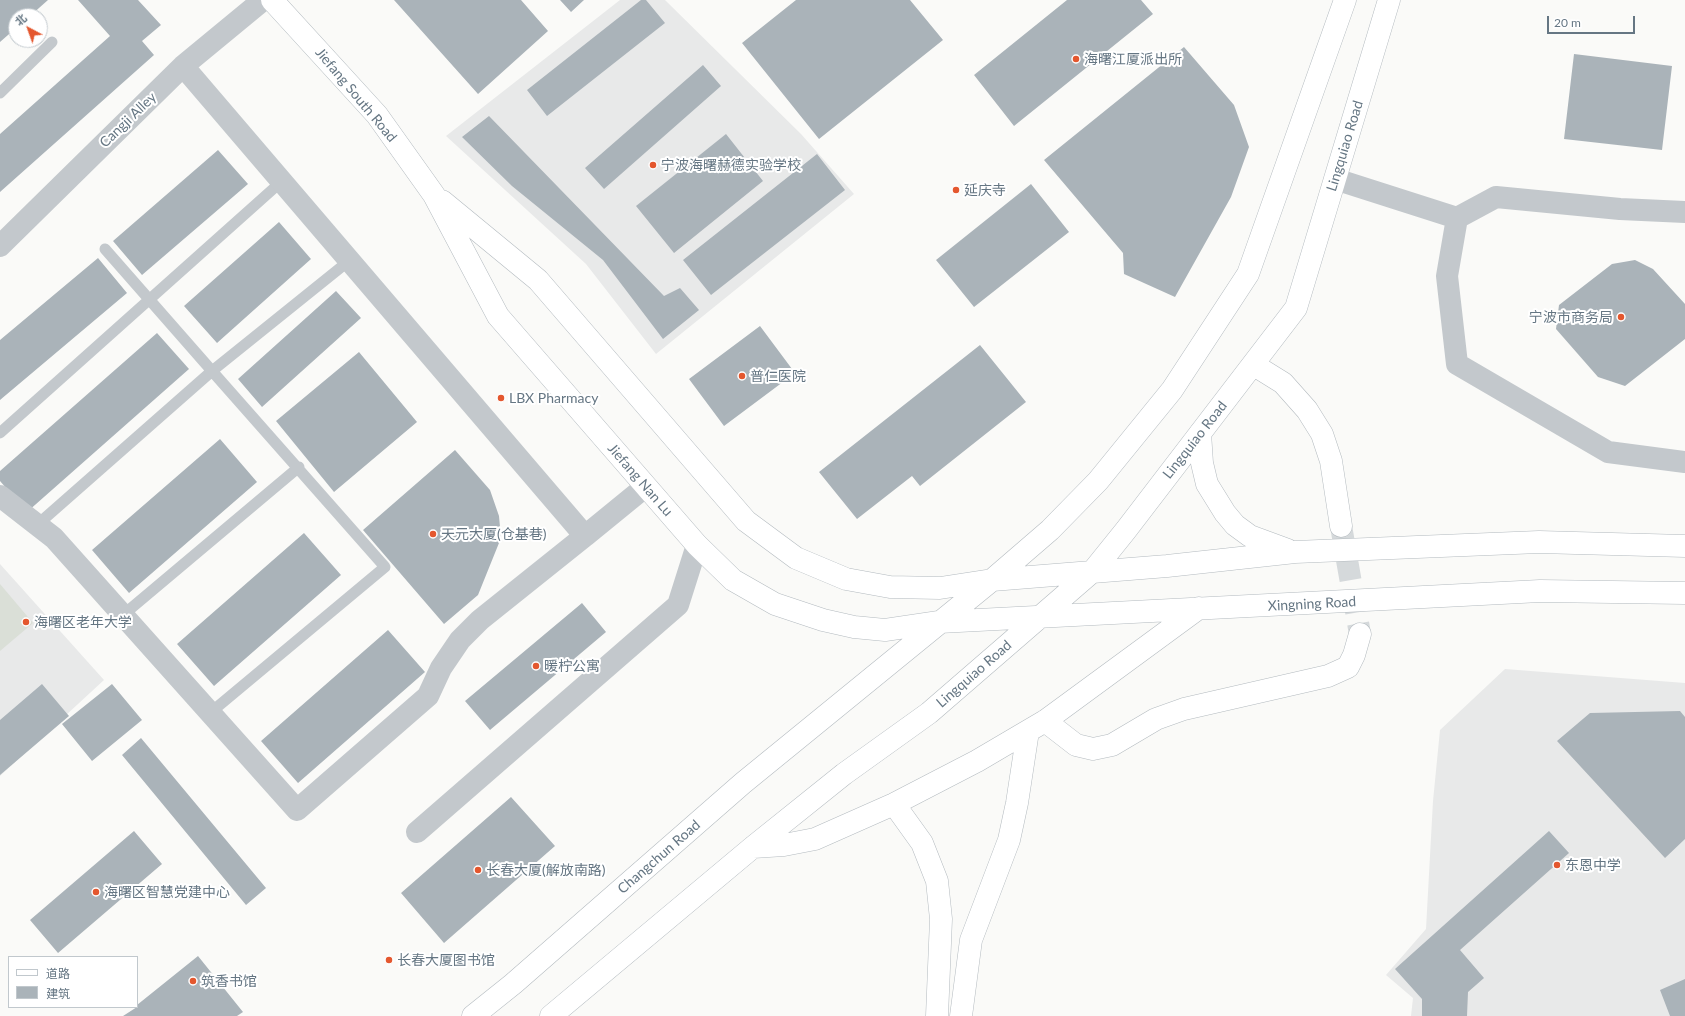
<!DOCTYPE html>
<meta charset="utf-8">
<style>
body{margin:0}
#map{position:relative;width:1685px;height:1016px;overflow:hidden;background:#fafaf8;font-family:Lato,"Noto Sans SC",sans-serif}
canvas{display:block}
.legend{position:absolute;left:8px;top:956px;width:130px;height:52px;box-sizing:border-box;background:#fff;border:1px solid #c1c8cd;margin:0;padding:5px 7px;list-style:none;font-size:12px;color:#657683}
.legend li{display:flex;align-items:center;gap:8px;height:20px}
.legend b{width:20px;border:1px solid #c1c8cd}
.north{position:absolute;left:8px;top:8px;width:40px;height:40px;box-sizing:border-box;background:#fff;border:1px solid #c1c8cd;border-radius:50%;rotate:319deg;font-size:11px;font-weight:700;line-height:16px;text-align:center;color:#657683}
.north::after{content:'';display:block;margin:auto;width:14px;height:18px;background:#e4572e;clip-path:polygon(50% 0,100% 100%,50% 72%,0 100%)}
.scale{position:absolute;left:1547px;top:16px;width:88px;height:18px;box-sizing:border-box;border:2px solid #657683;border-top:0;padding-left:5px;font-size:12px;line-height:14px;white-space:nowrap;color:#657683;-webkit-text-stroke:3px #fff;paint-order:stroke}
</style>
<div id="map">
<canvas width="1685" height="1016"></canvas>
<ul class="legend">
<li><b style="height:5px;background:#fff"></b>道路</li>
<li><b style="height:11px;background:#aab3b9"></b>建筑</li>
</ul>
<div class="north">北</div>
<div class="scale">20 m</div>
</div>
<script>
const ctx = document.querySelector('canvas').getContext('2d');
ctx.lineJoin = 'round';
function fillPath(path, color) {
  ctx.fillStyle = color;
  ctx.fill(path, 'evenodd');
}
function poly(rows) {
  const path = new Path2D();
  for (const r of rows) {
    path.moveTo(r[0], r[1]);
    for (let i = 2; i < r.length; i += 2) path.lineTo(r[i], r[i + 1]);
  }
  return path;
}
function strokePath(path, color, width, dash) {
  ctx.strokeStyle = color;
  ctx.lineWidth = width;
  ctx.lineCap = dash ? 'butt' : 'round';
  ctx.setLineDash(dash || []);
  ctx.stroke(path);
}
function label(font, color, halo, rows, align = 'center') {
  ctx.font = font + ' Lato,"Noto Sans SC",sans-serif';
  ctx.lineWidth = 4;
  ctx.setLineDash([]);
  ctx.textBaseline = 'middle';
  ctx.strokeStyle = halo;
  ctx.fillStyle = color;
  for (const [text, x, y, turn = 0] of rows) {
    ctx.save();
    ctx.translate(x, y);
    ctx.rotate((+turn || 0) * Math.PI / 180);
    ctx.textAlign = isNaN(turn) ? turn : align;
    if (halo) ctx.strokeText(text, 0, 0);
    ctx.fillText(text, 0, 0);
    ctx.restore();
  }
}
const built = poly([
 [620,0,665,0,801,134,854,194,656,354,586,264,446,136],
 [0,564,104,680,0,776],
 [1505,669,1685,683,1685,1016,1411,1016,1413,998,1386,975,1426,929,1433,801,1440,730]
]);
const green = poly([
 [0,584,33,623,0,651]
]);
const building = poly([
 [0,0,48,0,30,16,16,16,16,28,0,42],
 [78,0,138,0,161,25,142,41,154,55,0,192,0,134,110,36],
 [394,0,521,0,548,31,478,94],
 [560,0,584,0,571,12],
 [641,0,646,0,665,23,547,116,527,90],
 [796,0,910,0,943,40,819,139,742,43],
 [1067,0,1141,0,1153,14,1014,126,974,75],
 [1184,47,1234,105,1249,147,1231,197,1175,297,1124,274,1123,253,1044,160],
 [1574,54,1672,66,1662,150,1564,139],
 [703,65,721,86,604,189,585,168],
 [489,116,664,296,680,288,699,310,663,339,603,260,512,186,462,137],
 [726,134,763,181,674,253,636,206],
 [218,150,248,184,142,275,113,241],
 [817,154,845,190,711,295,683,260],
 [1031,184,1069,232,974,307,936,260],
 [279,222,311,259,217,343,184,306],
 [98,258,127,293,0,400,0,340],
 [1635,260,1653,269,1685,304,1685,339,1625,386,1598,377,1556,329,1559,305,1612,264],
 [336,291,361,318,262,407,238,379],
 [760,326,795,373,724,426,689,379],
 [157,333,189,369,27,512,0,481,0,471],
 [980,345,1026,402,920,486,912,476,857,519,819,472],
 [359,352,417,422,334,492,276,421],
 [220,439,257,482,129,593,92,550],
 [455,450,490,490,499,516,501,538,478,595,444,624,363,530],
 [304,533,341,575,214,686,177,644],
 [582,603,606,632,490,730,465,701],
 [388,630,425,672,298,783,261,741],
 [42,684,69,716,0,775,0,720],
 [112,684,142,720,92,761,62,724],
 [1680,711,1685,717,1685,839,1665,858,1557,741,1590,713],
 [141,738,266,888,246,905,122,755],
 [511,797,555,846,444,943,401,893],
 [134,831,162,864,58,953,30,920],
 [1549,831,1569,853,1460,950,1484,978,1468,992,1467,1016,1422,1016,1422,999,1395,969],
 [198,956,243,1012,237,1016,123,1016,137,1007,137,1005],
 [1685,979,1685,1016,1670,1016,1660,990]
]);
const secondaryTunnel = poly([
 [1341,526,1360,634]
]);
const lane = poly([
 [0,93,52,42],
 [0,433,282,181],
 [37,525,212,371,105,249],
 [123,615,299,467],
 [210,713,385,567,212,371,350,260]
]);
const street = poly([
 [183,66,585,536,645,487],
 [1335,179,1457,218,1496,197,1620,209,1685,212],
 [1457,218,1447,276,1457,364,1608,452,1685,462],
 [0,246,183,66,263,0],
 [0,496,54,538,297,810,428,696,441,668,460,640,480,620,585,536],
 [417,832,678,605,697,545]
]);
const secondary = poly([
 [272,0,377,115,434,195,498,316,697,545,733,580,775,604,823,620,854,627,885,630,939,622,1540,591,1685,593],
 [442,201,538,280,746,521,796,558,846,579,890,587,940,588,992,580,1167,566,1295,552,1539,542,1685,546],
 [1254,365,1283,383,1307,410,1322,434,1331,461,1341,526],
 [1200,433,1202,463,1207,484,1225,513,1235,525,1250,536,1288,550],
 [1045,721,1076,745,1093,749,1112,745,1156,719,1184,709,1328,676,1348,667,1354,655,1360,634],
 [894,804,922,843,937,881,941,919,937,1016],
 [753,847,784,845,815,839,894,804,977,761,1045,721,1199,608],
 [473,1016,513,984,743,783,992,580,1050,530,1098,481,1172,390,1248,274,1345,0],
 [551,1016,753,847,844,774,929,713,1093,571,1126,530,1296,308,1389,0],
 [961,1016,971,940,1009,840,1017,803,1028,731]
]);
const markers = [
 [1076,59,4,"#e4572e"],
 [653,165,4,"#e4572e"],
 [956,190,4,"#e4572e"],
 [1621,317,4,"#e4572e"],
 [742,376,4,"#e4572e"],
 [501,398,4,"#e4572e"],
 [433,534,4,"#e4572e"],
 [26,622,4,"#e4572e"],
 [536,666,4,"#e4572e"],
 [1557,865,4,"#e4572e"],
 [478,870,4,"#e4572e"],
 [96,892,4,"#e4572e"],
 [389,960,4,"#e4572e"],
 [193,981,4,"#e4572e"]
];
const poiNames = [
 ["海曙江厦派出所",1084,59],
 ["宁波海曙赫德实验学校",661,165],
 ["延庆寺",964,190],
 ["宁波市商务局",1613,317,"right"],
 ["普仁医院",750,376],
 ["LBX Pharmacy",509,398],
 ["天元大厦(仓基巷)",441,534],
 ["海曙区老年大学",34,622],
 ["暖柠公寓",544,666],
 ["东恩中学",1565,865],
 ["长春大厦(解放南路)",486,870],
 ["海曙区智慧党建中心",104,892],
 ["长春大厦图书馆",397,960],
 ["筑香书馆",201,981]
];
const streetNames = [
 ["Jiefang South Road",356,95,50],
 ["Cangji Alley",128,120,-44],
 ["Lingquiao Road",1345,146,-73],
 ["Lingquiao Road",1195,440,-52],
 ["Jiefang Nan Lu",640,480,49],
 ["Xingning Road",1312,604,-3],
 ["Lingquiao Road",974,674,-41],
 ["Changchun Road",659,857,-41]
];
fillPath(built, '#e8e9e9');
fillPath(green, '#dadfd7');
fillPath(building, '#aab3b9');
strokePath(secondaryTunnel, '#d5d9db', 22, [22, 11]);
strokePath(secondary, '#b3babf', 23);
strokePath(lane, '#c3c8cc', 11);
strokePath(street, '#c3c8cc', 22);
strokePath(secondary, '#fff', 22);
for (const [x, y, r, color] of markers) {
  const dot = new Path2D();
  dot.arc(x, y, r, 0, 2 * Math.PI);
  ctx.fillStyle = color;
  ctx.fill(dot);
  strokePath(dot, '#fff', 1.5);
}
label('14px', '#657683', '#fff', poiNames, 'left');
label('14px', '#657683', '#fff', streetNames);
</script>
